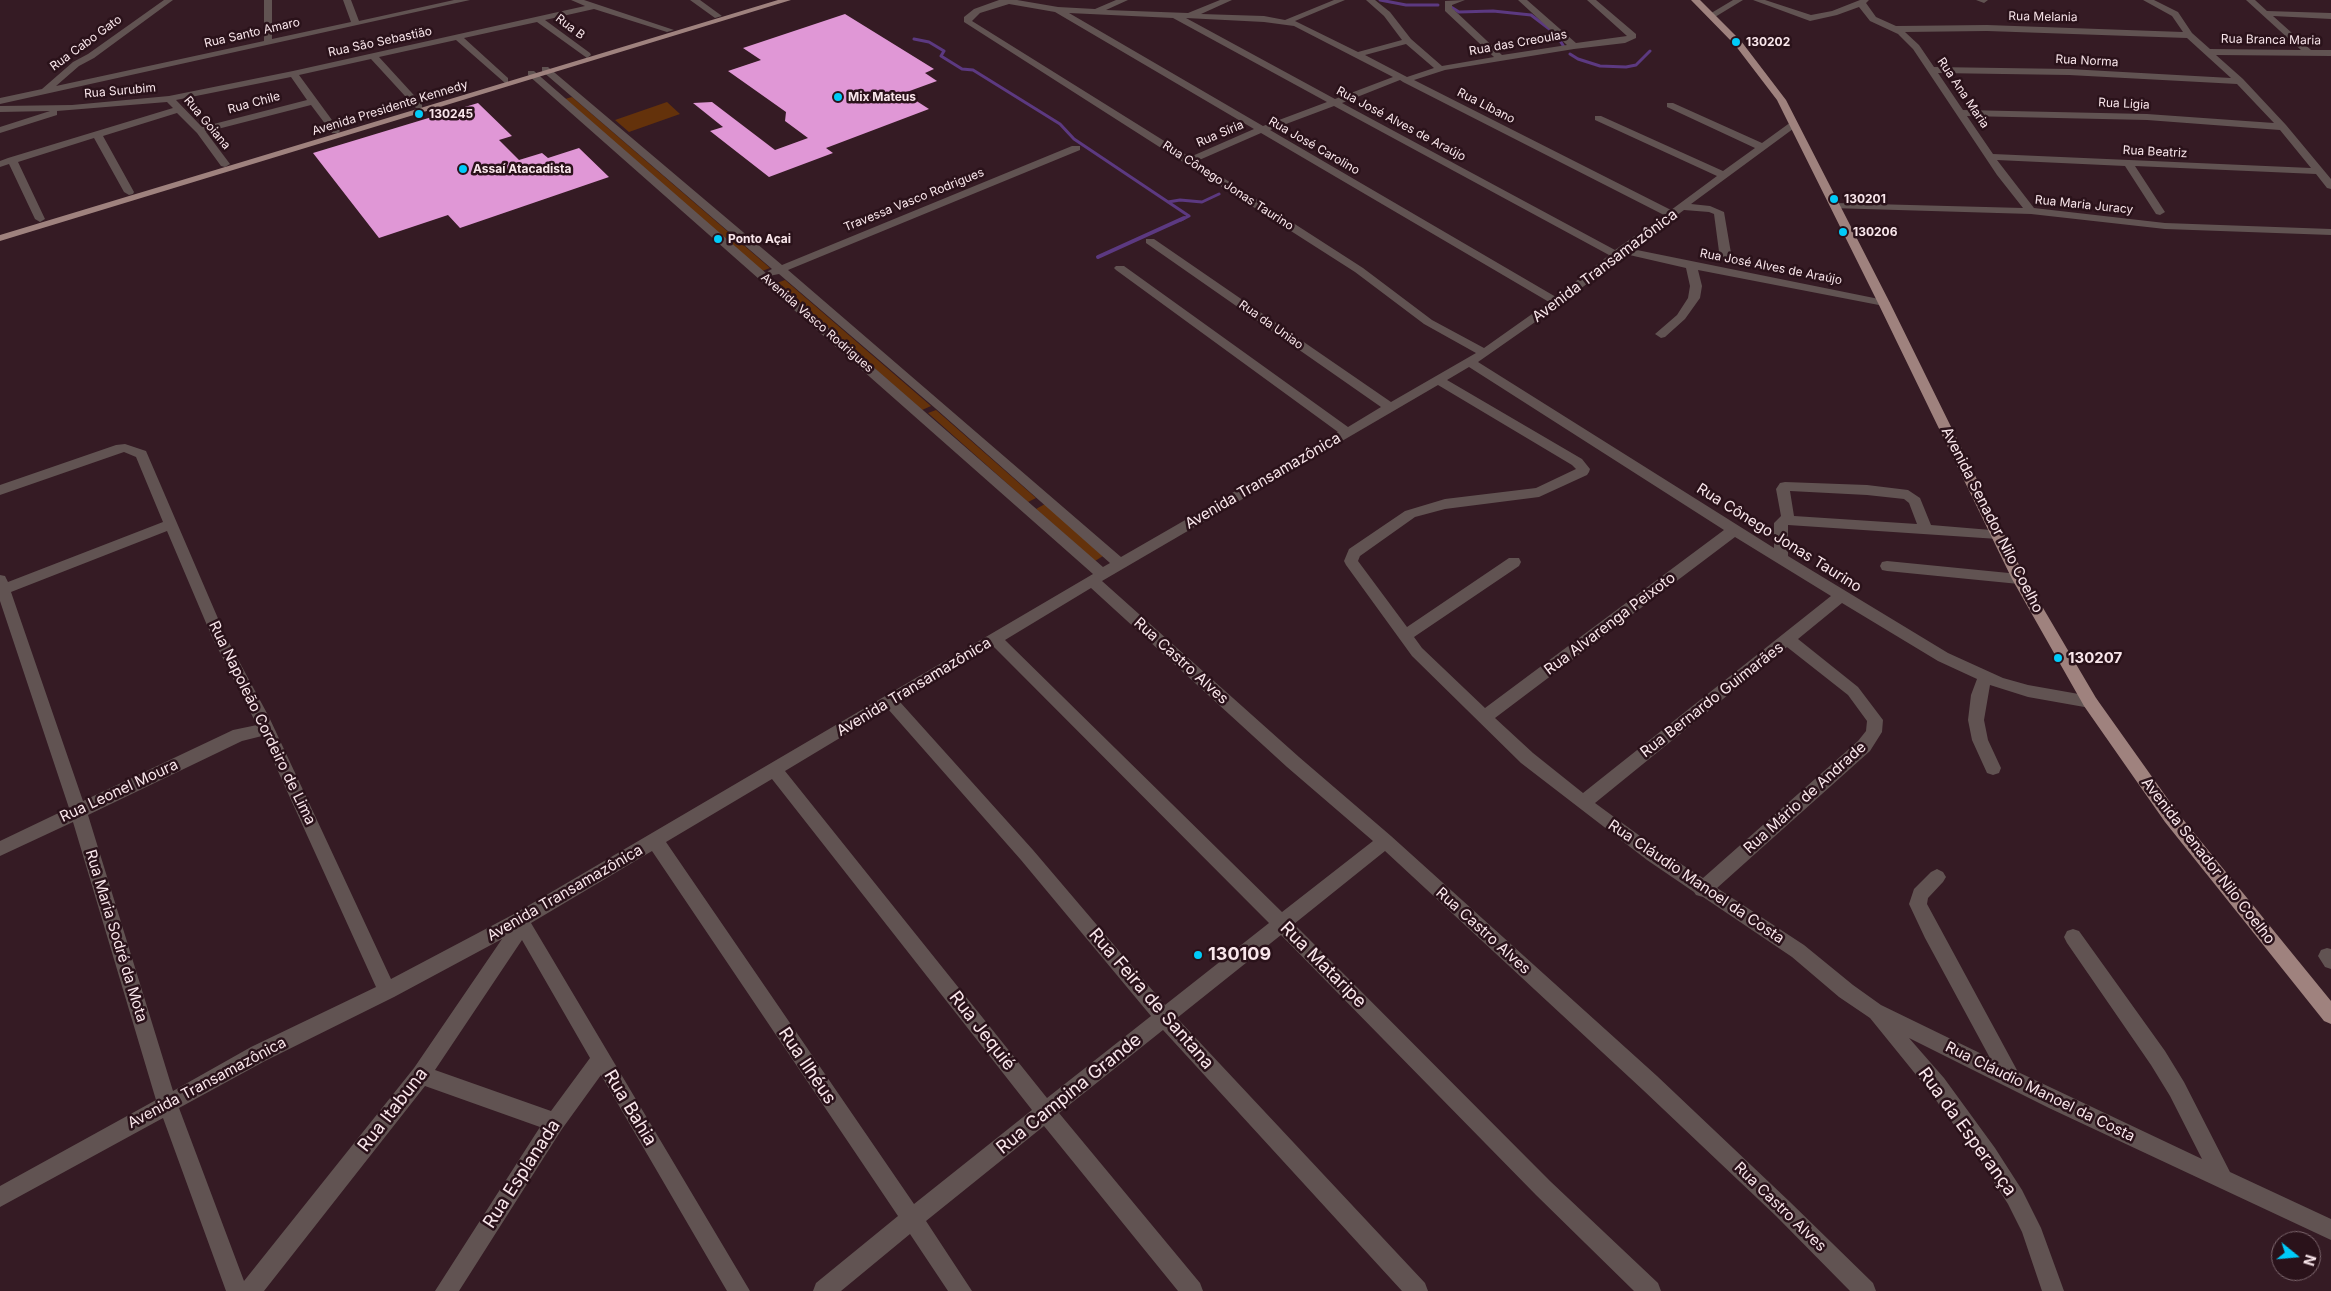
<!DOCTYPE html>
<meta charset="utf-8">
<style>
body{margin:0}
#map{position:relative;width:2331px;height:1291px;overflow:hidden;background:#351b24;font-family:Inter,sans-serif}
canvas{display:block}
.north{position:absolute;left:2271px;top:1231px;width:50px;height:50px;box-sizing:border-box;background:#2a121a;border:1px solid #7d676e;border-radius:50%;rotate:107deg;font-size:14px;font-weight:700;line-height:20px;text-align:center;color:#f9e6eb}
.north::after{content:'';display:block;margin:auto;width:18px;height:22px;background:#00cbf9;clip-path:polygon(50% 0,100% 100%,50% 72%,0 100%)}
</style>
<div id="map">
<canvas width="2331" height="1291"></canvas>
<div class="north">N</div>
</div>
<script>
const ctx = document.querySelector('canvas').getContext('2d');
ctx.lineJoin = 'round';
function fillPath(path, color) {
  ctx.fillStyle = color;
  ctx.fill(path, 'evenodd');
}
function poly(rows) {
  const path = new Path2D();
  for (const r of rows) {
    path.moveTo(r[0], r[1]);
    for (let i = 2; i < r.length; i += 2) path.lineTo(r[i], r[i + 1]);
  }
  return path;
}
function strokePath(path, color, width, dash) {
  ctx.strokeStyle = color;
  ctx.lineWidth = width;
  ctx.lineCap = dash ? 'butt' : 'round';
  ctx.setLineDash(dash || []);
  ctx.stroke(path);
}
function label(font, color, halo, rows, align = 'center') {
  ctx.font = font + ' Inter,sans-serif';
  ctx.lineWidth = 5;
  ctx.setLineDash([]);
  ctx.textBaseline = 'middle';
  ctx.strokeStyle = halo;
  ctx.fillStyle = color;
  for (const [text, x, y, turn = 0] of rows) {
    ctx.save();
    ctx.translate(x, y);
    ctx.rotate((+turn || 0) * Math.PI / 180);
    ctx.textAlign = isNaN(turn) ? turn : align;
    if (halo) ctx.strokeText(text, 0, 0);
    ctx.fillText(text, 0, 0);
    ctx.restore();
  }
}
const green = poly([
 [572,97,770,268,762,271,565,99],
 [667,102,680,114,629,132,615,120],
 [785,280,931,406,922,410,777,283],
 [936,410,1036,498,1028,502,928,413],
 [1045,504,1103,556,1095,561,1036,509]
]);
const streamFar1 = poly([
 [1380,0,1406,5,1438,5],
 [1451,7,1459,12,1493,11,1531,15,1556,34,1564,47],
 [914,39,929,42,944,51,941,56,962,69,973,70,1060,124,1074,139,1189,216],
 [1570,54,1578,59,1600,66,1626,67,1636,65,1650,51],
 [1168,202,1180,200,1202,202,1219,194],
 [1181,220,1189,216]
]);
const stream = poly([
 [1098,257,1184,218]
]);
const building = poly([
 [845,14,934,69,925,73,937,81,904,93,929,109,826,148,833,153,769,177,710,131,723,127,693,103,712,102,775,150,808,138,785,121,786,112,728,71,761,60,743,48],
 [478,103,512,136,499,140,519,160,542,153,548,158,579,148,609,177,460,228,448,215,379,238,313,153]
]);
const minor = poly([
 [164,0,173,0,94,58,79,66,56,86,264,41,264,0,272,0,272,39,351,22,343,0,351,0,359,21,454,0,470,0,0,104,0,98,42,89,73,62,88,54,164,0],
 [571,0,584,0,674,30,667,32,594,9,545,20,590,53,591,55,587,58,537,22,464,38,508,78,508,82,505,83,456,40,379,57,422,104,422,108,419,109,416,108,371,59,299,75,340,131,338,133,332,133,311,105,206,132,230,164,225,167,221,166,197,133,177,113,103,136,134,192,133,194,129,195,124,192,94,138,18,162,45,219,40,222,35,219,9,164,0,167,0,161,8,158,173,108,167,102,57,111,57,115,0,133,0,127,50,111,0,112,0,106,72,105,169,96,293,71,585,6,571,0],
 [291,77,307,100,202,127,176,100,291,77],
 [690,0,700,0,722,16,715,18,690,0],
 [999,0,1017,0,1058,7,1095,9,1116,0,1128,0,1106,10,1188,13,1220,0,1232,0,1201,14,1264,16,1285,20,1334,0,1345,0,1295,21,1358,52,1402,40,1384,16,1366,0,1375,0,1390,12,1411,39,1442,66,1494,57,1445,11,1445,1,1465,0,1452,5,1452,8,1502,55,1567,45,1518,0,1527,0,1576,43,1627,36,1587,0,1596,0,1636,34,1636,38,1625,43,1574,49,1445,70,1414,80,1671,210,1717,176,1595,120,1595,116,1601,116,1723,171,1755,148,1667,107,1667,103,1673,103,1762,143,1791,122,1797,122,1797,126,1691,204,1710,206,1724,212,1732,259,1730,261,1726,262,1720,259,1714,214,1709,212,1684,210,1632,249,1884,300,1888,301,1890,303,1888,305,1884,306,1698,270,1702,286,1700,298,1685,319,1665,337,1661,338,1655,334,1677,315,1688,298,1690,286,1686,268,1625,254,1561,304,1478,362,1774,548,1774,523,1781,516,1776,489,1780,483,1785,482,1867,485,1908,490,1920,498,1931,525,2003,531,2005,534,2003,537,1998,539,1788,525,1788,556,1948,653,2003,678,2028,685,2090,696,2096,698,2098,702,2096,706,2090,708,2028,697,1990,685,1984,720,1988,740,2001,768,1999,773,1993,775,1987,773,1972,740,1968,720,1971,695,1977,679,1938,661,1842,603,1798,639,1858,687,1883,720,1882,732,1870,751,1717,888,1804,945,1853,985,1881,1005,1990,1058,1925,938,1909,904,1914,889,1931,872,1937,869,1943,872,1946,877,1943,882,1928,898,1927,904,2018,1072,2202,1159,2170,1096,2151,1065,2067,943,2064,937,2067,931,2073,929,2079,931,2165,1051,2184,1082,2230,1172,2331,1219,2331,1240,2049,1108,1909,1038,1944,1078,1995,1148,2022,1190,2041,1228,2064,1291,2042,1291,2022,1232,2008,1204,1981,1162,1930,1092,1870,1018,1839,997,1792,957,1703,897,1696,895,1694,892,1647,860,1521,763,1412,656,1346,565,1344,561,1349,549,1405,511,1445,499,1536,488,1576,469,1572,465,1438,385,1102,581,1299,757,1391,836,1657,1076,1790,1202,1873,1283,1876,1291,1850,1291,1776,1216,1643,1090,1385,851,1294,924,1550,1181,1658,1283,1661,1291,1634,1291,1536,1195,1281,935,1177,1018,1425,1283,1428,1291,1402,1291,1163,1030,1059,1113,1200,1283,1203,1291,1178,1291,1044,1126,926,1221,972,1291,948,1291,910,1234,841,1291,813,1291,816,1283,898,1216,652,851,531,923,750,1291,727,1291,601,1075,562,1129,459,1291,435,1291,540,1127,425,1086,264,1291,226,1291,163,1118,0,1207,0,1186,156,1100,73,822,0,856,0,841,69,808,0,601,0,575,5,576,8,582,163,522,136,457,124,452,0,495,0,485,116,445,125,444,146,451,226,637,269,717,391,979,514,914,1093,574,528,75,528,71,534,71,767,274,768,271,772,269,542,71,542,67,548,67,782,265,1072,146,1080,146,1080,150,788,270,1121,557,1338,432,1116,270,1114,268,1116,266,1124,266,1348,427,1381,407,1146,243,1146,239,1154,239,1391,402,1476,353,1424,324,1355,272,964,22,964,17,974,9,999,0],
 [1009,4,1055,12,1254,129,1190,157,972,21,980,13,1009,4],
 [1069,13,1173,18,1327,102,1263,126,1069,13],
 [1186,18,1264,22,1294,26,1393,77,1335,99,1186,18],
 [1406,44,1434,68,1407,77,1365,55,1406,44],
 [1400,80,1403,82,1664,215,1615,250,1342,103,1400,80],
 [1334,106,1609,255,1556,297,1270,130,1334,106],
 [1261,133,1549,302,1484,348,1432,320,1363,268,1197,161,1261,133],
 [779,274,935,408,1110,563,1103,567,769,276,779,274],
 [1469,367,1724,530,1485,708,1422,648,1414,637,1519,566,1521,562,1519,558,1509,558,1407,627,1358,561,1360,556,1415,517,1445,509,1539,497,1587,475,1589,472,1590,469,1582,459,1447,380,1469,367],
 [1790,491,1867,495,1904,499,1909,503,1917,524,1794,516,1790,491],
 [167,531,212,637,257,725,233,730,83,801,11,592,167,531],
 [1735,537,1831,596,1583,793,1533,753,1495,718,1735,537],
 [1091,588,1287,767,1373,841,1282,912,1005,640,1091,588],
 [993,646,1269,923,1165,1005,1033,850,900,702,993,646],
 [1787,647,1848,695,1867,721,1866,731,1858,741,1703,878,1659,850,1595,803,1787,647],
 [888,709,1021,860,1151,1016,1047,1098,785,771,888,709],
 [262,736,376,987,251,1047,173,1091,88,815,242,741,262,736],
 [772,779,1032,1110,914,1204,666,842,772,779],
 [502,939,414,1068,244,1281,179,1108,265,1061,394,997,502,939],
 [522,940,590,1058,551,1111,435,1070,522,940],
 [1733,0,1743,0,1715,17,1708,15,1733,0],
 [1753,0,1765,0,1811,15,1832,11,1860,0,1869,0,1866,3,1876,17,1896,26,1987,25,2183,32,2172,16,2143,0,2154,0,2178,12,2192,33,2210,49,2301,50,2246,0,2255,0,2267,11,2331,13,2331,19,2273,16,2311,50,2331,50,2331,56,2216,55,2243,79,2286,125,2331,179,2331,189,2327,188,2316,174,2135,166,2165,212,2160,215,2156,214,2125,166,1997,160,2034,208,2165,223,2331,229,2331,235,2165,229,2031,214,1831,208,1831,204,1835,203,2023,208,1997,175,1913,49,1898,34,1870,21,1859,7,1837,15,1810,21,1753,0],
 [1987,31,2187,38,2231,78,2069,69,1934,67,1919,45,1905,32,1987,31],
 [1938,73,2069,75,2237,84,2274,123,2147,114,1963,110,1938,73],
 [1967,116,2147,120,2280,130,2311,168,1993,154,1967,116],
 [1976,0,1988,0,1984,3,1976,0],
 [1887,561,2019,574,2024,575,2026,579,2024,583,2019,584,1887,571,1882,570,1880,566,1882,562,1887,561],
 [2327,948,2331,949,2331,969,2325,967,2318,956,2321,950,2327,948]
]);
const major = poly([
 [778,0,791,0,0,241,0,235,778,0],
 [1691,0,1700,0,1741,41,1786,100,1890,303,2026,579,2096,698,2177,812,2331,1001,2331,1024,2324,1021,2165,822,2084,706,2012,579,1878,303,1777,100,1735,45,1691,0]
]);
const markers = [
 [1736,42,5,"#00cbf9"],
 [838,97,5,"#00cbf9"],
 [419,114,5,"#00cbf9"],
 [463,169,5,"#00cbf9"],
 [1834,199,5,"#00cbf9"],
 [1843,232,5,"#00cbf9"],
 [718,239,5,"#00cbf9"],
 [2058,658,5,"#00cbf9"],
 [1198,955,5,"#00cbf9"]
];
const farStreetnames = [
 ["Rua Melania",2043,17,1],
 ["Rua B",570,27,37],
 ["Rua Santo Amaro",252,33,-13],
 ["Rua Branca Maria",2271,40,1],
 ["Rua São Sebastião",380,42,-12],
 ["Rua Cabo Gato",86,43,-36],
 ["Rua das Creoulas",1518,43,-10],
 ["Rua Norma",2087,61,3],
 ["Rua Surubim",120,91,-5],
 ["Rua Ana Maria",1963,93,56],
 ["Rua Chile",254,103,-15],
 ["Rua Ligia",2124,104,3],
 ["Rua Líbano",1486,106,27],
 ["Avenida Presidente Kennedy",390,108,-17],
 ["Rua Goiana",207,123,50],
 ["Rua José Alves de Araújo",1401,124,28],
 ["Rua Síria",1220,134,-23],
 ["Rua José Carolino",1314,146,30],
 ["Rua Beatriz",2155,152,3],
 ["Rua Cônego Jonas Taurino",1228,186,33],
 ["Travessa Vasco Rodrigues",914,200,-22],
 ["Rua Maria Juracy",2084,205,6],
 ["Rua José Alves de Araújo",1771,267,11],
 ["Avenida Vasco Rodrigues",817,323,41],
 ["Rua da Uniao",1271,325,35]
];
const farPoinames = [
 ["130202",1746,42],
 ["Mix Mateus",848,97],
 ["130245",429,114],
 ["Assaí Atacadista",473,169],
 ["130201",1844,199],
 ["130206",1853,232],
 ["Ponto Açai",728,239]
];
const streetNames = [
 ["Avenida Transamazônica",1605,266,-37],
 ["Avenida Transamazônica",1263,481,-30],
 ["Avenida Senador Nilo Coelho",1992,520,63],
 ["Rua Cônego Jonas Taurino",1779,538,32],
 ["Rua Alvarenga Peixoto",1610,624,-37],
 ["Rua Castro Alves",1181,661,42],
 ["Avenida Transamazônica",914,687,-31],
 ["Rua Bernardo Guimarães",1712,700,-38],
 ["Rua Napoleão Cordeiro de Lima",262,723,64],
 ["Rua Leonel Moura",119,791,-25],
 ["Rua Mário de Andrade",1805,798,-42],
 ["Avenida Senador Nilo Coelho",2208,861,52],
 ["Rua Cláudio Manoel da Costa",1696,882,34],
 ["Avenida Transamazônica",565,893,-30],
 ["Rua Castro Alves",1483,931,42],
 ["Rua Maria Sodré da Mota",116,936,73],
 ["Avenida Transamazônica",207,1083,-28],
 ["Rua Cláudio Manoel da Costa",2040,1092,26],
 ["Rua Castro Alves",1780,1207,44]
];
const poiNames = [
 ["130207",2068,658]
];
const nearPoinames = [
 ["130109",1208,955]
];
const nearStreetnames = [
 ["Rua Mataripe",1323,965,45],
 ["Rua Feira de Santana",1151,999,49],
 ["Rua Jequié",982,1031,52],
 ["Rua Ilhéus",807,1066,56],
 ["Rua Campina Grande",1069,1094,-39],
 ["Rua Bahia",630,1108,59],
 ["Rua Itabuna",393,1110,-52],
 ["Rua da Esperança",1967,1132,54],
 ["Rua Esplanada",522,1174,-57]
];
fillPath(green, '#64320b');
strokePath(streamFar1, '#5c3981', 3);
strokePath(stream, '#5c3981', 4);
fillPath(building, '#e097d6');
fillPath(minor, '#615352');
fillPath(major, '#9f827e');
for (const [x, y, r, color] of markers) {
  const dot = new Path2D();
  dot.arc(x, y, r, 0, 2 * Math.PI);
  ctx.fillStyle = color;
  ctx.fill(dot);
  strokePath(dot, '#2a121a', 2);
}
label('12px', '#f9e6eb', '#2a121a', farStreetnames);
label('bold 12px', '#f9e6eb', '#2a121a', farPoinames, 'left');
label('15px', '#f9e6eb', '#2a121a', streetNames);
label('bold 15px', '#f9e6eb', '#2a121a', poiNames, 'left');
label('bold 18px', '#f9e6eb', '#2a121a', nearPoinames, 'left');
label('18px', '#f9e6eb', '#2a121a', nearStreetnames);
</script>
